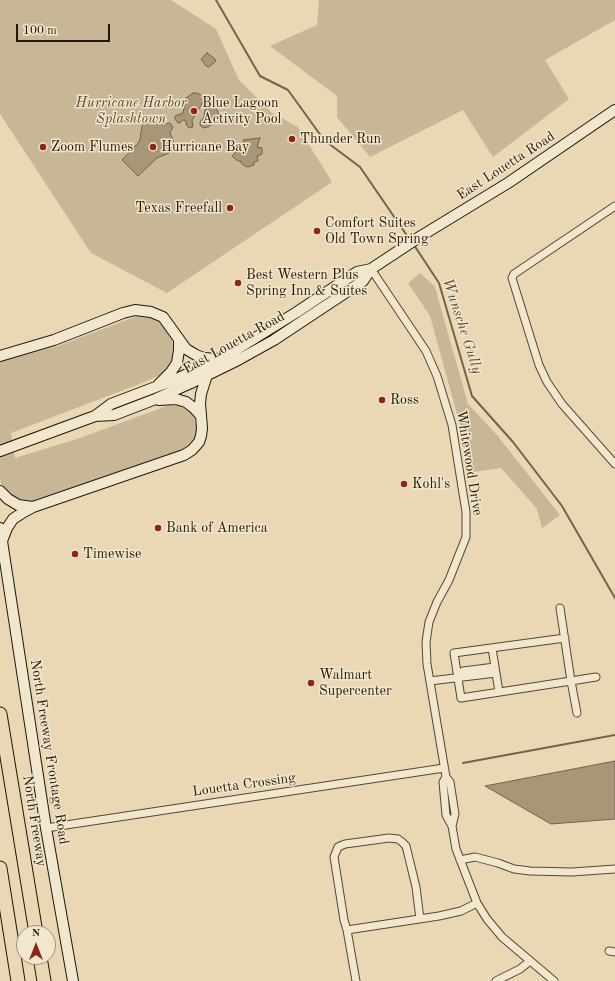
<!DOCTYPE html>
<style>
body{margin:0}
#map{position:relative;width:615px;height:981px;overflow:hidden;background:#ead8b4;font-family:"Old Standard TT",serif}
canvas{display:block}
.north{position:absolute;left:16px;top:925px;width:40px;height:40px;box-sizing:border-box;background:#f1e6ce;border:1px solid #9f937d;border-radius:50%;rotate:0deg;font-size:11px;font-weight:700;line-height:16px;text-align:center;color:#241704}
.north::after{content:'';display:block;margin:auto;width:14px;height:18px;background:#8f2418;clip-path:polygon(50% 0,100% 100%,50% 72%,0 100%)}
.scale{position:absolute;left:16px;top:24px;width:94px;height:18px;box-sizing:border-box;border:2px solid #241704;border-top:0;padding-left:5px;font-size:12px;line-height:14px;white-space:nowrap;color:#241704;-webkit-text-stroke:3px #f1e6ce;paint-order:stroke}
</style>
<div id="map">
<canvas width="615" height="981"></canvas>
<div class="north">N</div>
<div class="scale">100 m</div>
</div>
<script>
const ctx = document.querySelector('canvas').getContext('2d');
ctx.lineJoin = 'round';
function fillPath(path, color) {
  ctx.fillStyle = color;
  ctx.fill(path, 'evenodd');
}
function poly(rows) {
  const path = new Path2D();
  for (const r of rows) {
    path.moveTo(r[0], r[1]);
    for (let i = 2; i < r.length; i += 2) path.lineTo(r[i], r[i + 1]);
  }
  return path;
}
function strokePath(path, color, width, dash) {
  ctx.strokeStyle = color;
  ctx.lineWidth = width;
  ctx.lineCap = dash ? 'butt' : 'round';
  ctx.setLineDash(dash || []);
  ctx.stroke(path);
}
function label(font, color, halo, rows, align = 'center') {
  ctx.font = font + ' "Old Standard TT",serif';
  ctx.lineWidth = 3;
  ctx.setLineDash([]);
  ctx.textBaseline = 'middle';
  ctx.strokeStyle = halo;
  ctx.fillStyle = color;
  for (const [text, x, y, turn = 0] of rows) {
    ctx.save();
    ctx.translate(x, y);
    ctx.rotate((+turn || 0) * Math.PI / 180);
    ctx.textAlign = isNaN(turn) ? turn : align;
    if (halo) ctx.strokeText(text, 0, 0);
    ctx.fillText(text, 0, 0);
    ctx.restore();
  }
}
const green = poly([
 [0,0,171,0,216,29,239,80,271,112,298,127,332,182,167,293,91,253,0,114],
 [319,0,615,0,615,20,545,60,569,99,493,157,463,110,370,157,337,117,337,96,270,46,317,25],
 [420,273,435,287,468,404,497,435,560,515,542,528,537,509,501,468,473,472,430,316,408,283],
 [137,316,147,317,157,320,163,325,171,336,173,344,172,360,166,370,160,375,142,383,11,433,15,458,80,438,169,405,179,406,191,412,196,423,196,436,185,448,176,452,34,501,25,502,14,499,3,490,0,479,0,361,58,346]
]);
const water = poly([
 [207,53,214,58,216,61,209,67,206,66,201,59,207,53],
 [193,93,197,93,203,96,213,96,216,100,214,101,204,101,192,120,193,127,189,128,187,126,185,120,183,120,180,123,178,123,175,119,175,116,183,113,186,98,193,93],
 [209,106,215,107,219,113,212,124,208,127,203,128,200,125,200,122,204,117,205,110,209,106],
 [149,120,154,120,162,124,170,123,173,127,170,133,173,140,173,146,169,153,157,158,138,176,122,160,139,142,140,139,142,126,145,122,149,120],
 [260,138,257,147,262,148,262,154,257,156,258,161,254,162,254,165,248,167,245,166,241,163,241,161,238,161,232,156,236,152,238,147,244,143,243,140,260,138],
 [615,761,615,819,551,824,485,786,615,761]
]);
const stream = poly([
 [216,0,260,76,288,90,324,140,360,167,410,240],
 [414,245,439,283,472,396,513,442,562,506,615,598],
 [463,763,615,735]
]);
const street = poly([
 [615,206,514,274,512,278,539,365,547,382,562,404,615,464],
 [371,269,426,351,437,376,452,425,466,512,466,537,449,580,437,602,429,622,426,642,427,664,446,777,450,782,455,814,452,826],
 [560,608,571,681,461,698,454,653,565,638],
 [492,648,499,692],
 [457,677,463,671,495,667],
 [430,681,496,673],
 [577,713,571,681,596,677],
 [446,777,443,782,446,815,452,826,456,849,477,903,487,919,502,937,554,981],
 [46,828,444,768],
 [460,860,475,857,498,863,514,869,530,871,572,872,615,869],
 [347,930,439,916,461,911,477,903],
 [609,951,615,952],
 [356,981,347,930,344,920,334,857,338,847,345,844,389,838,398,839,402,842,406,846,416,887,420,919],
 [496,981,520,969,530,961]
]);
const secondary = poly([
 [0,356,54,340,123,313,135,310,151,312,163,317,186,349,196,355,204,358,218,359],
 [159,384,171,372,177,363,179,350,179,339],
 [159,400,176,399,186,402,194,408,201,416],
 [95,416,114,415,153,400,191,383,238,360,274,340,363,281,371,269],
 [0,451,95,416,111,404,174,380,207,365,234,351,297,312,357,272,371,269,421,236,508,183,615,110],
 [0,491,8,499,18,505,33,507],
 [0,528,46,828,73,981],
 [2,541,7,528,13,519,22,513,33,507,184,455,192,450,199,442,201,436,202,428,200,403,201,394,207,375]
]);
const highway = poly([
 [0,714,36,933],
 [0,868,18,981],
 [40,957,44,981]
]);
const markers = [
 [194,111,4,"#8f2418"],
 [292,139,4,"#8f2418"],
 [43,147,4,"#8f2418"],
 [153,147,4,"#8f2418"],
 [230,208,4,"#8f2418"],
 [317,231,4,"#8f2418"],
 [238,283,4,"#8f2418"],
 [382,400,4,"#8f2418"],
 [404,484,4,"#8f2418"],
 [158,528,4,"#8f2418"],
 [75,554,4,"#8f2418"],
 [311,683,4,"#8f2418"]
];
const parkNames = [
 ["Hurricane Harbor",131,103],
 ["Splashtown",131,119]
];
const poiNames = [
 ["Blue Lagoon",202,103],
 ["Activity Pool",202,119],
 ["Thunder Run",300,139],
 ["Zoom Flumes",51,147],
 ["Hurricane Bay",161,147],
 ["Texas Freefall",222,208,"right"],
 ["Comfort Suites",325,223],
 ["Old Town Spring",325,239],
 ["Best Western Plus",246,275],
 ["Spring Inn & Suites",246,291],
 ["Ross",390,400],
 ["Kohl's",412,484],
 ["Bank of America",166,528],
 ["Timewise",83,554],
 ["Walmart",319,675],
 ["Supercenter",319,691]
];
const streetNames = [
 ["East Louetta Road",506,166,-33],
 ["East Louetta Road",234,343,-29],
 ["Whitewood Drive",469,463,81],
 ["North Freeway Frontage Road",49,752,81],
 ["Louetta Crossing",244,785,-8],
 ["North Freeway",34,821,81]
];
const waterNames = [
 ["Wunsche Gully",462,326,72]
];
fillPath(green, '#c8b796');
fillPath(water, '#a79678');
strokePath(water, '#73634a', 1);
strokePath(stream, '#73634a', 2);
strokePath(street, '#564730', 9);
strokePath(secondary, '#241704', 12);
strokePath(highway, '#241704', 15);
strokePath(street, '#f1e6ce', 7);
strokePath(secondary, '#f1e6ce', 10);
strokePath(highway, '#ead8b4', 13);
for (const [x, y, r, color] of markers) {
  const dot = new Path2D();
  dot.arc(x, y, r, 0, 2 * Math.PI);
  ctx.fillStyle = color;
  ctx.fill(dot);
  strokePath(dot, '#f1e6ce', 1.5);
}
label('italic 14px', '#554730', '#f1e6ce', parkNames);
label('14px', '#241704', '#f1e6ce', poiNames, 'left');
label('14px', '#241704', '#f1e6ce', streetNames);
label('italic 15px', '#584a32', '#f1e6ce', waterNames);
</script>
